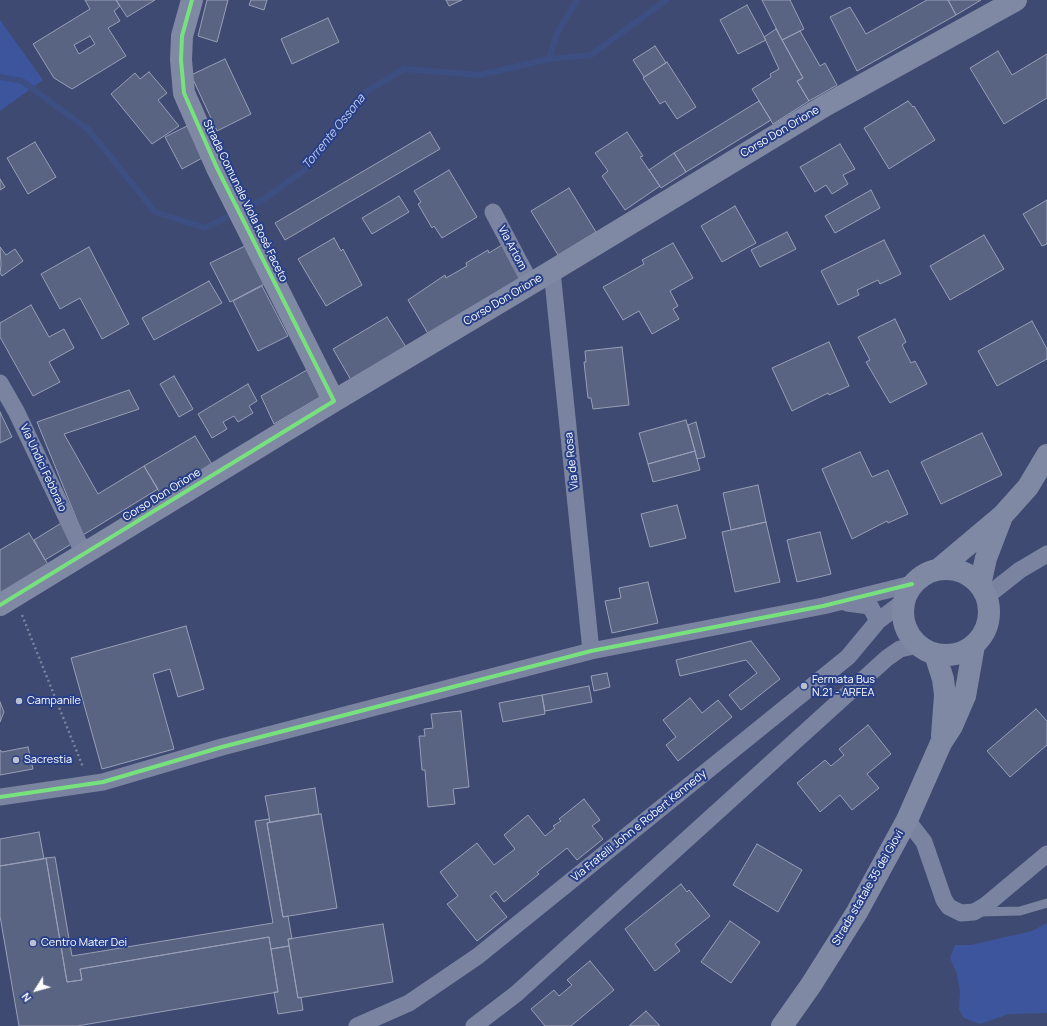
<!DOCTYPE html>
<meta charset="utf-8">
<style>
body{margin:0}
#map{position:relative;width:1047px;height:1026px;overflow:hidden;background:#3e4a72;font-family:Manrope,sans-serif}
canvas{display:block}
.north{position:absolute;left:16px;top:970px;width:40px;height:40px;-webkit-text-stroke:3px #283f88;paint-order:stroke;rotate:233deg;font-size:11px;font-weight:700;line-height:16px;text-align:center;color:#fff}
.north::after{content:'';display:block;margin:auto;width:14px;height:18px;background:#fff;clip-path:polygon(50% 0,100% 100%,50% 72%,0 100%)}
</style>
<div id="map">
<canvas width="1047" height="1026"></canvas>
<div class="north">N</div>
</div>
<script>
const ctx = document.querySelector('canvas').getContext('2d');
ctx.lineJoin = 'round';
function fillPath(path, color) {
  ctx.fillStyle = color;
  ctx.fill(path, 'evenodd');
}
function poly(rows) {
  const path = new Path2D();
  for (const r of rows) {
    if (r.length === 3) {
      path.moveTo(r[0] + r[2], r[1]);
      path.arc(r[0], r[1], r[2], 0, 2 * Math.PI);
      continue;
    }
    path.moveTo(r[0], r[1]);
    for (let i = 2; i < r.length; i += 2) path.lineTo(r[i], r[i + 1]);
  }
  return path;
}
function strokePath(path, color, width, dash) {
  ctx.strokeStyle = color;
  ctx.lineWidth = width;
  ctx.lineCap = dash ? 'butt' : 'round';
  ctx.setLineDash(dash || []);
  ctx.stroke(path);
}
function label(font, color, halo, rows, align = 'center') {
  ctx.font = font + ' Manrope,sans-serif';
  ctx.lineWidth = 4;
  ctx.setLineDash([]);
  ctx.textBaseline = 'middle';
  ctx.strokeStyle = halo;
  ctx.fillStyle = color;
  for (const [text, x, y, turn = 0] of rows) {
    ctx.save();
    ctx.translate(x, y);
    ctx.rotate((+turn || 0) * Math.PI / 180);
    ctx.textAlign = isNaN(turn) ? turn : align;
    if (halo) ctx.strokeText(text, 0, 0);
    ctx.fillText(text, 0, 0);
    ctx.restore();
  }
}
const green = poly([
 [0,20,43,80,0,111],
 [1047,923,1047,1013,1009,1014,980,1024,964,1018,959,1009,960,992,957,974,950,958,955,945,971,945,1032,931]
]);
const stream = poly([
 [549,59,557,33,577,0],
 [0,77,22,81,89,130,155,212,205,228,264,199,305,170,326,140,367,91,404,69,480,75,549,59,591,55,666,0]
]);
const building = poly([
 [85,0,116,0,120,6,114,11,120,21,108,28,126,56,72,89,54,78,33,44,90,9,85,0],
 [90,36,95,44,79,54,74,45,90,36],
 [116,0,155,0,127,17,116,0],
 [207,0,228,0,217,42,198,36,207,0],
 [251,0,267,0,264,10,249,5,251,0],
 [446,0,462,0,449,6,446,0],
 [762,0,790,0,804,29,782,40,762,0],
 [927,0,948,0,956,15,857,71,830,17,850,7,866,34,927,0],
 [948,0,981,0,956,15,948,0],
 [747,5,766,40,738,54,720,20,747,5],
 [328,18,339,42,292,64,281,39,328,18],
 [776,29,803,78,797,81,809,101,773,124,752,89,771,77,770,74,779,69,764,37,776,29],
 [800,31,820,66,825,63,837,85,809,101,797,81,803,78,782,40,800,31],
 [655,46,666,63,644,77,633,60,655,46],
 [998,51,1012,75,1047,54,1047,98,1004,124,970,68,998,51],
 [225,59,251,114,217,131,191,75,225,59],
 [667,62,696,107,677,119,665,101,660,104,643,78,667,62],
 [149,72,167,93,158,100,179,126,152,144,111,94,135,73,140,79,149,72],
 [759,101,771,120,686,172,674,153,759,101],
 [908,101,913,107,914,106,935,140,889,169,864,128,908,101],
 [187,126,204,157,182,169,165,137,187,126],
 [430,132,440,149,285,240,275,223,430,132],
 [627,132,643,156,640,157,660,186,625,210,602,176,608,171,595,153,627,132],
 [35,142,56,177,28,194,7,158,35,142],
 [840,144,855,169,843,175,848,184,832,194,826,185,815,192,800,167,840,144],
 [674,153,686,172,661,188,649,170,674,153],
 [449,170,477,217,442,238,434,226,432,228,418,204,421,202,414,191,449,170],
 [0,179,5,187,0,190,0,179],
 [569,188,596,232,558,255,531,211,569,188],
 [871,190,880,208,835,233,825,216,871,190],
 [399,196,409,212,372,234,362,218,399,196],
 [1047,200,1047,244,1042,246,1023,214,1047,200],
 [735,206,756,243,722,262,701,226,735,206],
 [787,232,796,249,760,267,751,250,787,232],
 [984,235,1004,269,950,300,930,266,984,235],
 [334,238,341,251,343,249,362,285,326,306,298,259,334,238],
 [884,240,901,274,880,284,878,280,857,290,859,295,838,305,821,271,884,240],
 [673,243,693,278,670,291,678,306,673,309,679,319,652,334,639,311,623,320,603,287,644,264,642,260,673,243],
 [502,245,523,280,430,337,408,300,445,275,446,278,467,266,466,263,488,250,489,253,502,245],
 [245,246,264,284,230,302,210,263,245,246],
 [0,247,6,255,15,249,23,261,2,276,0,273,1,265,0,247],
 [89,247,129,324,102,339,80,298,60,309,41,274,89,247],
 [209,281,222,303,154,340,142,318,209,281],
 [262,286,288,336,258,351,233,301,262,286],
 [31,305,49,337,64,329,74,348,49,362,60,382,33,396,0,337,0,323,31,305],
 [387,317,406,347,351,380,333,349,387,317],
 [895,319,906,342,902,345,911,363,915,361,927,384,890,403,866,362,870,360,858,337,895,319],
 [1032,321,1047,349,1047,359,997,386,978,351,1032,321],
 [829,342,849,386,829,395,828,393,792,411,772,368,829,342],
 [622,347,629,405,593,409,591,398,588,398,584,362,586,362,585,351,622,347],
 [307,370,320,397,274,424,261,396,307,370],
 [174,376,193,409,179,417,160,384,174,376],
 [248,384,257,401,249,406,253,413,238,422,234,416,223,422,227,429,212,438,198,414,248,384],
 [129,390,139,409,64,434,98,494,144,466,158,489,83,535,37,422,129,390],
 [0,412,12,437,0,443,0,412],
 [686,420,695,451,648,464,639,433,686,420],
 [696,422,705,457,697,459,688,425,696,422],
 [982,433,1002,475,941,504,921,462,982,433],
 [195,436,213,466,162,497,144,466,195,436],
 [695,451,700,470,653,482,648,464,695,451],
 [860,452,872,477,888,470,908,514,888,523,887,521,852,539,822,469,860,452],
 [758,485,766,522,731,530,723,493,758,485],
 [677,505,686,538,650,547,641,514,677,505],
 [63,522,73,543,45,560,34,540,63,522],
 [766,522,780,582,735,592,722,532,766,522],
 [820,532,831,574,797,582,787,540,820,532],
 [29,533,49,566,0,594,0,550,29,533],
 [648,582,658,623,612,633,605,601,621,598,619,588,648,582],
 [186,626,204,689,178,697,170,669,153,674,174,749,102,769,71,658,186,626],
 [751,641,780,679,741,710,729,695,757,673,746,660,680,676,676,660,751,641],
 [607,673,610,687,594,691,591,676,607,673],
 [589,686,592,702,545,711,542,695,589,686],
 [542,695,545,714,503,722,499,703,542,695],
 [690,698,702,713,718,700,732,717,678,761,666,745,676,737,663,720,690,698],
 [0,702,4,712,0,722,0,702],
 [1036,709,1047,721,1047,745,1010,777,987,751,1036,709],
 [461,711,469,787,453,789,455,804,428,807,425,770,422,770,419,736,425,736,424,729,433,728,431,714,461,711],
 [868,725,891,754,867,774,879,788,852,810,840,795,820,812,797,783,825,760,831,766,844,755,839,749,868,725],
 [28,747,33,769,0,775,0,750,2,752,28,747],
 [315,788,319,814,270,822,265,796,315,788],
 [584,799,600,820,592,826,603,839,577,860,567,848,537,872,539,874,504,902,496,891,490,896,507,917,477,941,447,904,458,896,440,872,477,843,494,865,515,849,504,835,528,815,545,836,555,828,553,826,561,821,559,819,584,799],
 [321,814,337,908,283,917,267,823,321,814],
 [269,819,270,822,267,823,283,917,288,916,292,939,288,939,289,946,271,949,269,937,80,969,82,980,67,982,46,858,55,857,72,956,273,923,255,821,269,819],
 [39,832,44,859,0,866,0,839,39,832],
 [757,844,802,870,778,912,733,885,757,844],
 [46,858,67,982,82,980,80,969,269,937,278,992,77,1026,19,1026,0,916,0,866,46,858],
 [681,884,687,892,689,890,710,916,675,944,680,951,655,971,625,929,681,884],
 [730,921,760,942,731,983,701,962,730,921],
 [383,924,393,982,298,998,288,939,383,924],
 [289,946,298,998,301,997,303,1010,278,1014,274,992,278,992,271,949,289,946],
 [590,961,614,990,571,1026,545,1026,531,1009,554,990,559,996,572,985,567,980,590,961],
 [646,1011,660,1026,629,1026,646,1011]
]);
const path = poly([
 [22,615,83,767]
]);
const lane = poly([
 [979,912,1020,911,1047,903]
]);
const street = poly([
 [493,212,531,284],
 [552,271,591,651],
 [0,383,16,411,84,554],
 [987,596,1020,570,1047,554],
 [847,603,870,606,878,621],
 [0,797,103,782,222,747,591,651,823,606,912,584],
 [907,820,924,842,944,900,949,907,961,913,974,912,986,905,1047,854],
 [357,1026,409,1003,478,956,848,657,878,621,903,602],
 [474,1026,516,994,887,658,900,649,918,645]
]);
const secondary = poly([
 [192,0,182,36,181,60,184,93,217,168,334,401],
 [946,612,43],
 [939,569,1002,516,1028,487,1047,455],
 [980,585,986,558,1001,519],
 [0,605,334,401,552,271,826,105,1016,0],
 [935,654,943,679,945,695,942,736],
 [782,1026,811,985,857,912,907,820,941,743,952,726,965,696,974,645]
]);
const cycleway = poly([
 [0,605,334,401,217,168,184,93,181,60,182,36,192,0],
 [0,797,103,782,222,747,591,651,823,606,912,584]
]);
const markers = [
 [804,686,4,"#bbc0ce"],
 [19,701,4,"#bbc0ce"],
 [16,760,4,"#bbc0ce"],
 [33,943,4,"#bbc0ce"]
];
const streetNames = [
 ["Corso Don Orione",780,132,-31],
 ["Strada Comunale Viola Rosè Faceto",245,201,64],
 ["Via Artom",512,248,62],
 ["Corso Don Orione",503,300,-31],
 ["Via de Rosa",572,461,-96],
 ["Via Undici Febbraio",43,468,65],
 ["Corso Don Orione",162,495,-32],
 ["Via Fratelli John e Robert Kennedy",639,826,-39],
 ["Strada statale 35 dei Giovi",868,888,-60]
];
const poiNames = [
 ["Fermata Bus",812,680],
 ["N.21 - ARFEA",812,693],
 ["Campanile",27,701],
 ["Sacrestia",24,760],
 ["Centro Mater Dei",41,943]
];
const waterNames = [
 ["Torrente Ossona",334,132,-51]
];
fillPath(green, '#3c559d');
strokePath(stream, '#3d4e82', 6);
fillPath(building, '#596382');
strokePath(building, '#989fb6', 1);
strokePath(path, '#7a83a0', 2.5, [2, 3]);
strokePath(lane, '#7a83a0', 9);
strokePath(street, '#7a83a0', 17);
strokePath(secondary, '#8089a3', 22);
strokePath(cycleway, '#77e17e', 4);
for (const [x, y, r, color] of markers) {
  const dot = new Path2D();
  dot.arc(x, y, r, 0, 2 * Math.PI);
  ctx.fillStyle = color;
  ctx.fill(dot);
  strokePath(dot, '#283f88', 1.5);
}
label('11px', '#fff', '#283f88', streetNames);
label('11px', '#fff', '#283f88', poiNames, 'left');
label('italic 12px', '#c0cdf0', '#283f88', waterNames);
</script>
